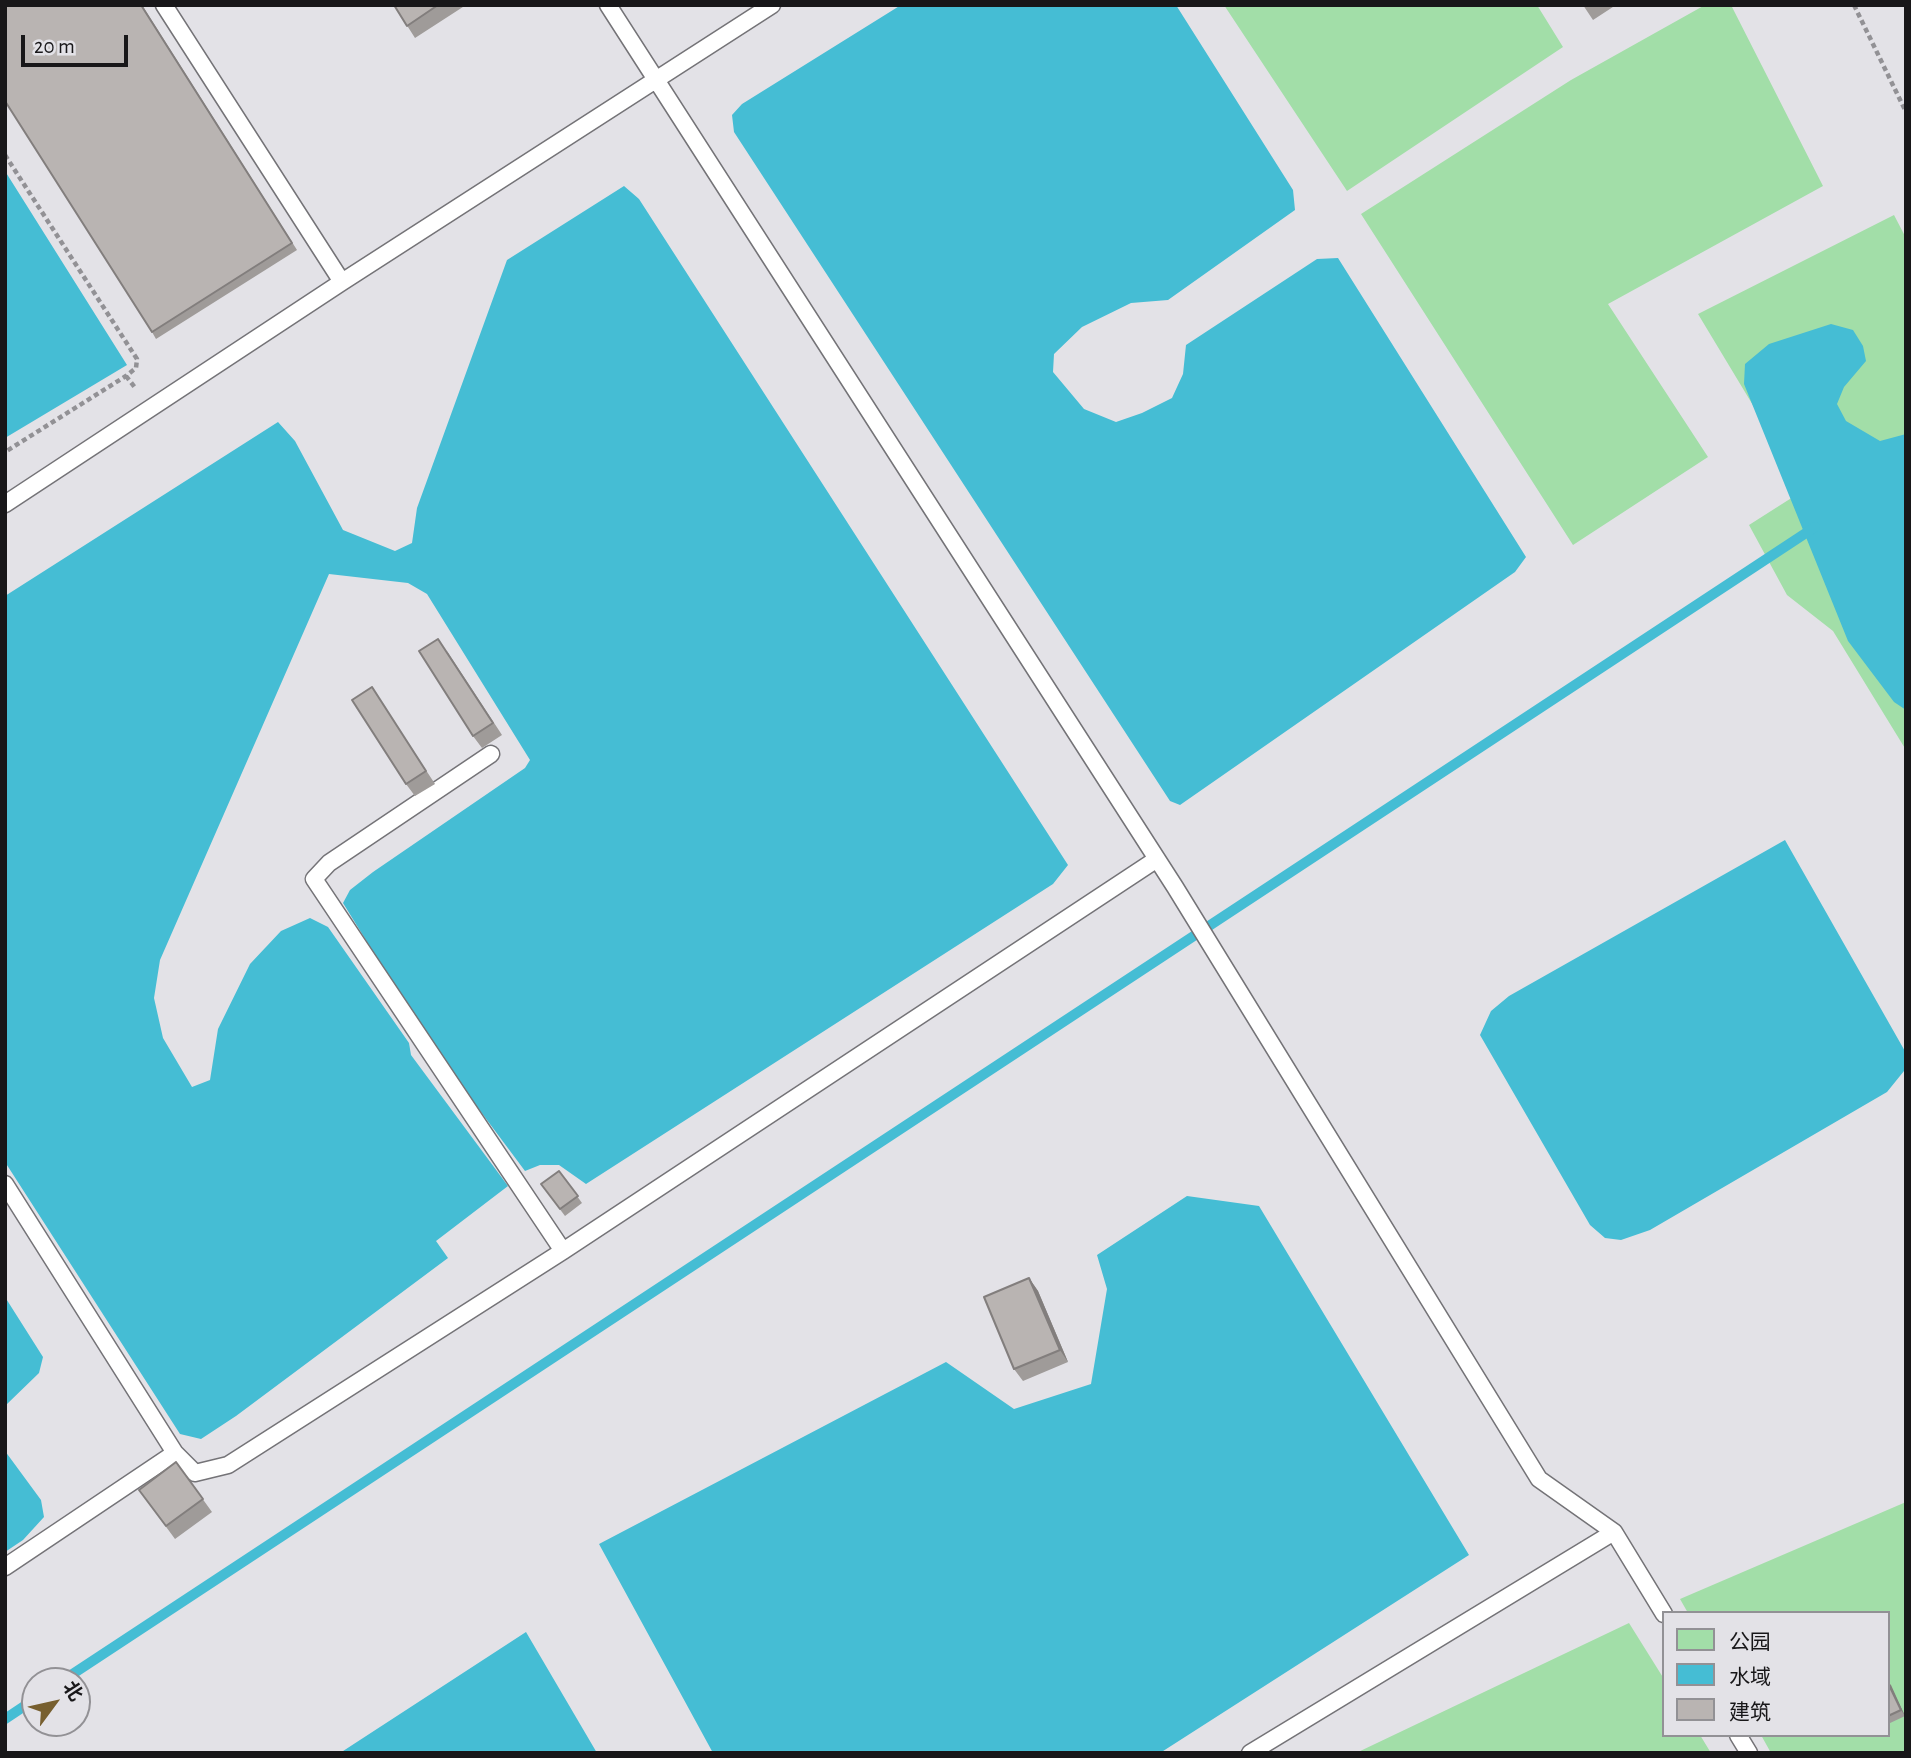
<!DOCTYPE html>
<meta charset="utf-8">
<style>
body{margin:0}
#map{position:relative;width:1911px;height:1758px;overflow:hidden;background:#e3e2e7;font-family:"Alegreya Sans","Noto Sans SC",sans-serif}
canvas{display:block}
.frame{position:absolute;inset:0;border:7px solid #181719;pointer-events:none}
.legend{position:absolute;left:1662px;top:1611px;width:228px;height:126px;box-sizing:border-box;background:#e3e2e7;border:2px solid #929195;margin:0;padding:9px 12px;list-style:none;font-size:21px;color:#181719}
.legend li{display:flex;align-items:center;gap:14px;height:35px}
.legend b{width:35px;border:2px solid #929195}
.north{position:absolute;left:21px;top:1667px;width:70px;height:70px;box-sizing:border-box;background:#e3e2e7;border:2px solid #929195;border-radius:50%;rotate:57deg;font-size:19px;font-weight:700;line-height:28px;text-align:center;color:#181719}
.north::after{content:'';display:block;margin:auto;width:24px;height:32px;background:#775f2f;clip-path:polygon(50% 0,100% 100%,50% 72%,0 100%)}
.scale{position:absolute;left:21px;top:35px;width:107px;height:32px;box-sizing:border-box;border:4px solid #181719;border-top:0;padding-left:9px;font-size:21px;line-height:24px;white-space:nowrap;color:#181719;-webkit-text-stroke:5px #e3e2e7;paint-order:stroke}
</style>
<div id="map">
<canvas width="1911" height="1758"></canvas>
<div class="frame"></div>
<ul class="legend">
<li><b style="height:19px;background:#a2dea8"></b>公园</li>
<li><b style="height:19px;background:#45bdd4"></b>水域</li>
<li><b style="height:19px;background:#b9b4b2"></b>建筑</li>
</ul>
<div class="north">北</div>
<div class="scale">20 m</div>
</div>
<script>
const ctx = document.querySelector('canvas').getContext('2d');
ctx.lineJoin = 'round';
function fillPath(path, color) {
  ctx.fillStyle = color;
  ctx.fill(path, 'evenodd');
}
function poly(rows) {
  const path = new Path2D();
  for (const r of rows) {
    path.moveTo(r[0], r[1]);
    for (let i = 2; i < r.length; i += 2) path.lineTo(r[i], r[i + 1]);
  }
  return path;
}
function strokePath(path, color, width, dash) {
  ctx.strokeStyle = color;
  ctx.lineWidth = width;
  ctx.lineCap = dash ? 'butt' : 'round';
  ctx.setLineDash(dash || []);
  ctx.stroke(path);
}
const green = poly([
 [1224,5,1537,5,1563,47,1347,191],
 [1705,5,1731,5,1823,186,1608,304,1708,457,1573,545,1361,214,1571,80],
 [1894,215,1906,238,1906,750,1833,631,1787,595,1749,525,1804,490,1698,314],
 [1906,1502,1906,1753,1771,1753,1761,1735,1888,1735,1888,1613,1688,1613,1680,1599],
 [1629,1623,1664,1679,1664,1735,1700,1735,1711,1753,1356,1753]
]);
const water = poly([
 [901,5,1176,5,1293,190,1295,210,1168,300,1131,303,1082,327,1054,354,1053,372,1084,409,1116,422,1142,413,1172,398,1183,374,1186,345,1317,259,1338,258,1526,557,1515,572,1180,805,1170,801,734,132,732,115,742,104],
 [5,171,127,365,5,438],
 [624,186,639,199,1068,865,1053,884,586,1184,559,1165,540,1165,525,1171,428,1041,343,903,350,890,373,872,525,768,530,760,427,594,408,583,329,574,160,960,154,998,163,1038,192,1087,210,1080,218,1029,250,964,281,931,310,918,328,927,409,1043,411,1055,508,1186,436,1241,448,1258,236,1416,201,1439,180,1434,5,1162,5,596,278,422,295,441,343,530,395,551,412,543,417,508,507,260],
 [1831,324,1853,330,1863,346,1866,361,1844,387,1837,404,1846,421,1880,441,1906,434,1906,710,1894,702,1848,641,1744,384,1745,364,1769,344],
 [1785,840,1906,1053,1904,1071,1887,1092,1650,1230,1621,1240,1605,1238,1590,1225,1480,1035,1491,1011,1509,996],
 [1187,1196,1259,1206,1469,1555,1160,1753,713,1753,599,1544,946,1362,1014,1409,1091,1384,1107,1289,1097,1255],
 [5,1297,43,1357,39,1373,5,1406],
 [5,1451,41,1500,44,1517,23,1540,5,1552],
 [526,1632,597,1753,340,1753]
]);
const stream = poly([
 [62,1681,1815,527],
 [5,1719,35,1699]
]);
const path = poly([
 [1854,5,1906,112],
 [5,155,137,359,136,368,126,376,5,452],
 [126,376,136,389]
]);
const lane = poly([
 [164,5,342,282],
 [608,5,1175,887,1539,1479,1614,1532,1664,1614],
 [5,504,342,282,772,5],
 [491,754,329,863,314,879,563,1251],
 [5,1184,175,1453,195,1473,228,1465,563,1251,1157,859],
 [5,1567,175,1453],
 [1738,1735,1749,1753],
 [1250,1753,1614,1532]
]);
const wall = poly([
 [142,5,297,250,156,339,152,332],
 [394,5,466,5,415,38],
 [1583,5,1616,5,1593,20],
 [447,651,502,735,482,748,473,736],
 [380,700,435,784,415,796,406,784],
 [559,1171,582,1203,565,1216,541,1184],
 [1029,1278,1038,1291,1068,1362,1023,1381,1014,1369],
 [176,1462,212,1512,175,1539,139,1490],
 [1888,1682,1905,1716,1888,1724]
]);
const shadedWall = poly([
 [1029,1278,1038,1291,1068,1362,1060,1350],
 [1888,1682,1891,1685,1905,1716,1901,1710]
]);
const building = poly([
 [5,5,141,5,292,243,152,332,5,101,5,5],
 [394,5,438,5,407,26,394,5],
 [438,639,493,723,473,736,419,651,438,639],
 [372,687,426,771,406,784,352,700,372,687],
 [559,1171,578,1196,560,1209,541,1184,559,1171],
 [1029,1278,1060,1350,1014,1369,984,1297,1029,1278],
 [176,1462,203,1499,166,1526,139,1490,176,1462],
 [1888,1683,1901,1710,1888,1716,1888,1683]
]);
fillPath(green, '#a2dea8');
fillPath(water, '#45bdd4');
strokePath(stream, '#45bdd4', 10);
strokePath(lane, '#747377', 19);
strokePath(path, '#929195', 4.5, [5, 3.5]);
strokePath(lane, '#fff', 16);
fillPath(wall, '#9f9b99');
fillPath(shadedWall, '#827e7d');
fillPath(building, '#b9b4b2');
strokePath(building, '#827e7d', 2);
</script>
